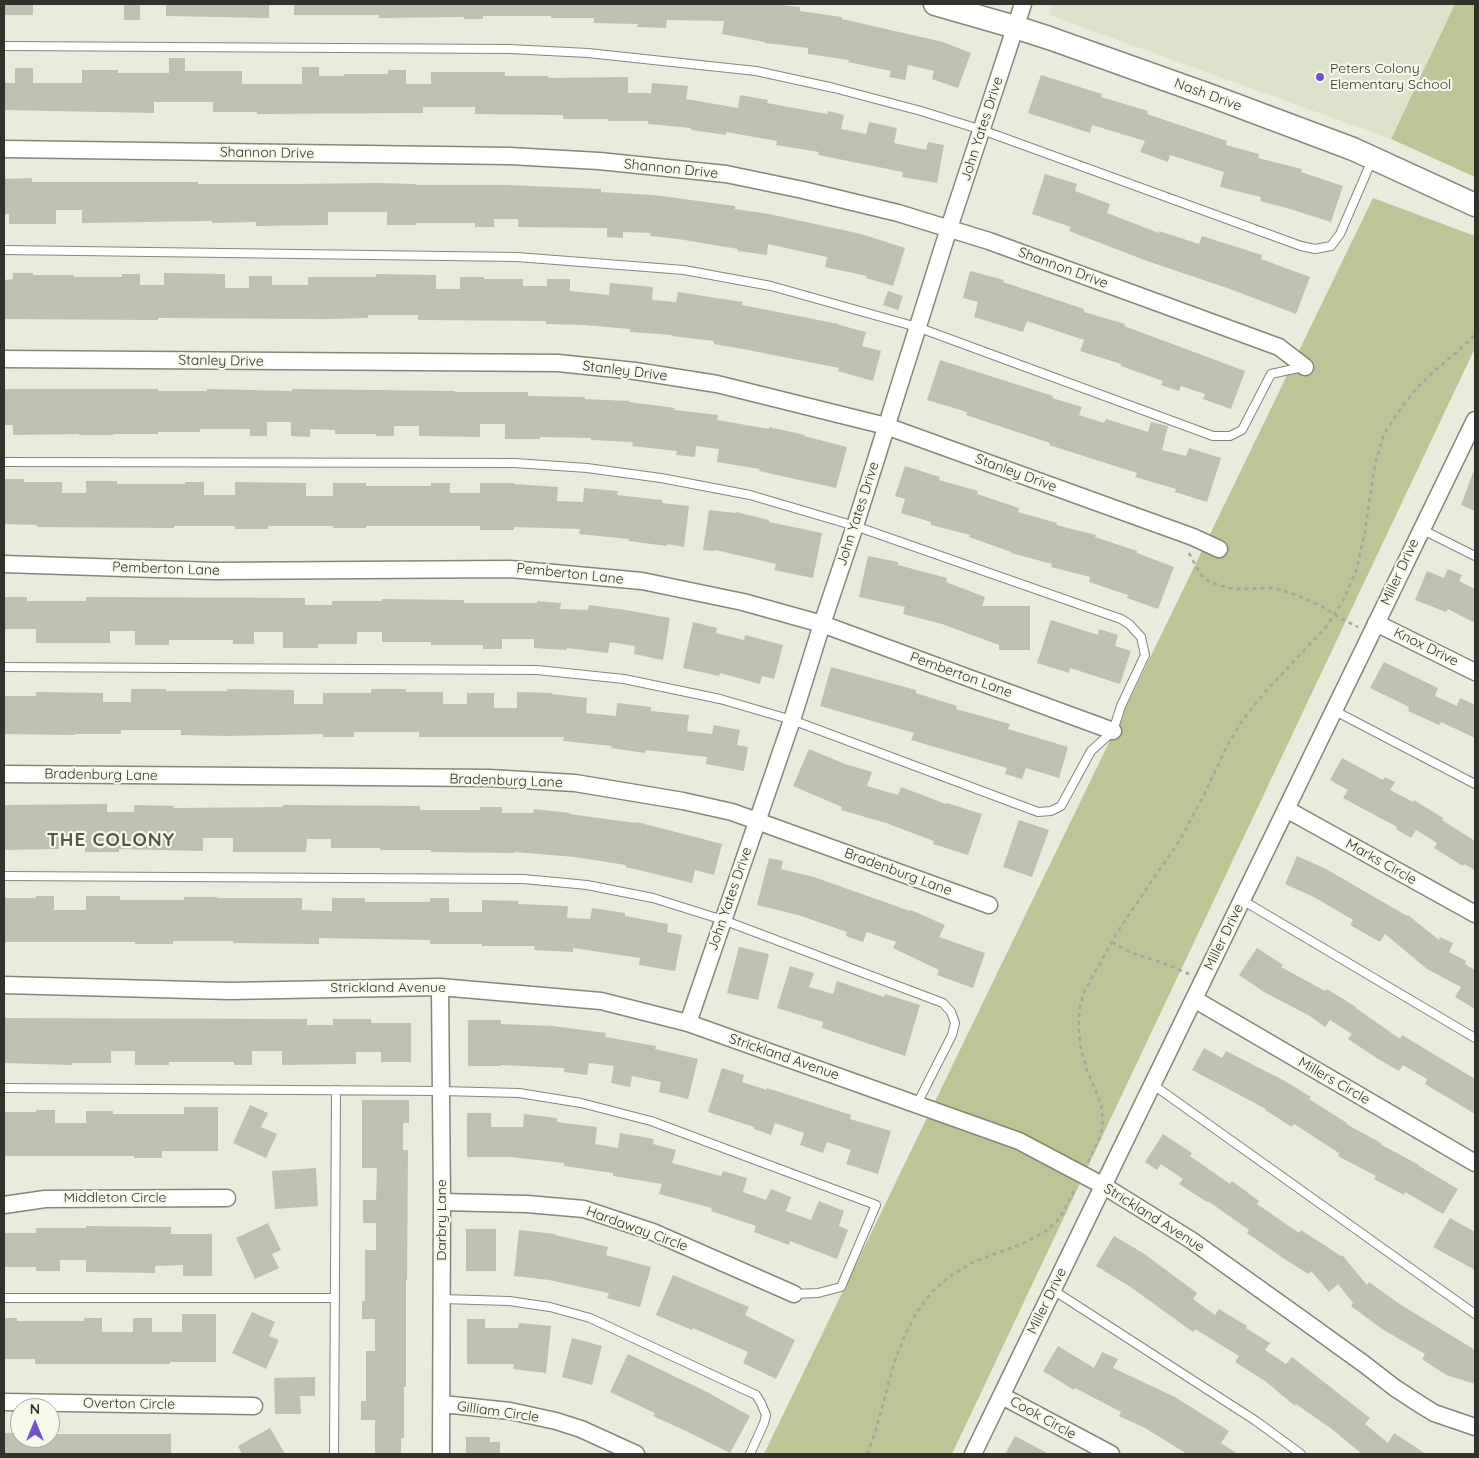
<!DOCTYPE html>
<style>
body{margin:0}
#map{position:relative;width:1479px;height:1458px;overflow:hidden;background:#e8ecdc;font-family:Quicksand,sans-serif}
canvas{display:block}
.frame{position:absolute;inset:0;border:5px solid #31322c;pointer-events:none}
.north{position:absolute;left:10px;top:1398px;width:50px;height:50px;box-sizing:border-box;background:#f6f9e9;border:1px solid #a7a99d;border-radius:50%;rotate:0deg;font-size:14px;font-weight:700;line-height:20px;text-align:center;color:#31322c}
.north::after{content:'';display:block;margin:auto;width:18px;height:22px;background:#7350c9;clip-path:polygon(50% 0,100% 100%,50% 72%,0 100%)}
</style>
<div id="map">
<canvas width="1479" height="1458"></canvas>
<div class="frame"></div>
<div class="north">N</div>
</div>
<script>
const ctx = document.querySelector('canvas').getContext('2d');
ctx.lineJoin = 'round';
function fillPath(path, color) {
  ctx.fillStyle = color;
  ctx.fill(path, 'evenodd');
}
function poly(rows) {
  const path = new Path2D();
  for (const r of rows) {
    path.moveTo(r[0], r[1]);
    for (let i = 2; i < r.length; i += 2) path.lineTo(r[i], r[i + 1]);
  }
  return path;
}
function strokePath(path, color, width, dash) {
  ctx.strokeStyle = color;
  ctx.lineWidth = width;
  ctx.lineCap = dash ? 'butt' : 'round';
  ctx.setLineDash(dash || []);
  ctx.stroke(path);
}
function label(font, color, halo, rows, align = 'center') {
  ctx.font = font + ' Quicksand,sans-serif';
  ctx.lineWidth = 4.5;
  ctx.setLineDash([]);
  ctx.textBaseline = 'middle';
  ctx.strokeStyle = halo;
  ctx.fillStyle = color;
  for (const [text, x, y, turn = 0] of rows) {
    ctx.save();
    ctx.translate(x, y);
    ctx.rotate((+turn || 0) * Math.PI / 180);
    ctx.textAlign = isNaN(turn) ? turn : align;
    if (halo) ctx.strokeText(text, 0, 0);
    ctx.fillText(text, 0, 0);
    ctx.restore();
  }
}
const built = poly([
 [1052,4,1455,4,1391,139,1049,15]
]);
const green = poly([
 [1455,4,1475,4,1475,177,1391,139],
 [1373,198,1475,236,1475,348,952,1454,764,1454]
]);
const building = poly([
 [4,4,33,4,33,15,4,15],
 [124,4,140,4,140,20,124,20],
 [166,4,269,4,269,18,166,16],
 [294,4,771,4,800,7,800,11,842,17,842,19,943,42,971,53,958,88,932,79,934,71,908,65,905,80,889,77,891,71,848,62,849,60,808,54,808,48,765,43,765,42,722,34,724,21,667,20,666,28,637,27,638,24,594,23,594,18,551,18,551,16,483,16,483,19,464,19,464,17,379,18,379,15,294,15],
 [169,58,185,58,185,71,242,71,242,84,302,84,302,67,319,67,319,76,344,76,344,74,388,74,388,70,406,70,406,84,431,84,431,72,505,72,505,76,548,76,548,78,628,77,628,93,651,93,652,83,688,86,686,99,738,108,740,95,768,100,767,103,827,114,828,111,844,115,841,129,866,134,869,122,897,128,894,143,926,150,928,142,944,145,937,183,902,177,903,172,818,155,819,152,776,145,777,141,726,132,726,135,691,130,691,128,648,124,648,121,608,121,608,119,563,119,563,115,475,114,475,107,423,107,423,113,257,114,257,112,213,112,213,102,154,102,154,113,4,110,4,83,15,83,15,68,33,68,33,83,82,83,82,70,118,70,118,73,169,73],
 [1041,75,1102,94,1101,97,1148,111,1147,114,1227,141,1226,145,1259,154,1258,158,1302,169,1301,172,1343,186,1331,222,1290,209,1260,201,1261,197,1220,187,1224,172,1170,155,1168,162,1140,152,1145,141,1092,125,1090,133,1028,113],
 [1045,174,1077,184,1075,191,1110,204,1107,213,1159,233,1159,231,1199,244,1202,236,1262,255,1261,259,1310,277,1296,314,1230,289,1147,261,1069,231,1071,227,1032,214],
 [32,178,32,182,198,182,198,184,291,184,380,183,416,184,416,185,508,185,601,189,601,192,654,195,735,206,735,209,769,214,861,234,905,248,893,286,866,278,867,276,825,267,827,257,768,244,767,255,738,251,738,249,678,239,650,236,651,233,623,232,623,238,607,237,607,228,518,227,518,219,494,219,494,227,475,227,475,223,416,223,416,225,387,225,387,212,328,212,328,225,256,226,256,222,212,223,212,221,82,223,82,210,56,210,56,224,9,224,9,214,4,214,4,179],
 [970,271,1004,280,1003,282,1084,309,1084,312,1125,324,1124,326,1245,371,1231,409,1203,399,1205,394,1181,386,1179,391,1161,385,1163,381,1121,366,1121,364,1080,351,1084,340,1027,321,1023,332,974,317,978,302,963,298],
 [13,273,33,273,33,275,74,275,74,277,122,277,122,274,140,274,140,285,164,285,164,273,225,274,225,288,249,288,249,276,272,276,272,285,308,285,308,277,376,277,376,274,436,275,436,289,460,289,460,277,484,277,484,279,523,279,523,286,547,286,547,279,570,279,570,291,609,295,610,283,653,287,652,300,676,302,678,292,742,302,742,305,839,324,839,325,866,332,862,346,881,351,873,381,838,371,839,368,748,350,714,344,714,341,672,336,672,335,630,332,630,329,584,325,546,324,546,321,418,320,418,315,368,315,368,318,328,319,158,318,158,320,4,319,4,280,13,279],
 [888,291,903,296,898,310,883,305],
 [940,360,1053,396,1052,398,1082,407,1079,415,1104,423,1106,419,1148,432,1151,422,1168,426,1162,450,1186,456,1189,448,1221,458,1207,502,1175,492,1176,489,1135,477,1137,473,1049,445,1050,443,966,415,967,412,927,400],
 [4,389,158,389,158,391,207,391,207,389,292,391,292,389,455,391,455,392,528,392,528,396,585,397,585,399,629,401,629,402,675,408,674,410,718,415,717,420,769,429,769,427,805,435,804,436,847,447,836,488,759,471,760,469,717,462,719,449,696,446,695,457,676,455,677,451,632,446,633,442,591,440,591,438,540,437,540,439,505,439,505,424,480,424,480,437,419,436,419,426,394,426,394,436,376,436,376,434,335,434,335,430,310,429,310,437,291,436,291,422,267,422,267,436,250,436,250,429,200,429,200,432,158,432,158,434,113,434,113,435,79,435,79,434,13,435,13,425,4,425],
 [905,466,940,477,939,480,978,491,977,494,1019,508,1018,512,1057,523,1056,525,1096,535,1095,537,1137,551,1137,553,1174,567,1158,609,1127,598,1128,595,1089,582,1090,577,1051,567,1052,564,1011,553,1011,552,969,537,970,535,931,525,931,522,901,513,905,499,895,496],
 [1474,470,1475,470,1475,511,1461,505],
 [4,479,24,479,24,482,62,482,62,493,86,493,86,481,117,481,117,484,185,484,185,482,204,482,204,495,235,495,235,482,306,483,306,496,333,496,333,483,366,483,366,486,431,486,431,483,450,483,450,493,480,493,480,483,514,483,514,484,558,487,557,501,583,502,584,488,618,491,617,495,662,500,662,503,689,506,684,547,667,544,667,546,628,541,629,539,579,534,580,529,514,527,514,530,480,530,480,526,366,526,366,528,333,528,333,526,268,526,268,529,235,529,235,526,174,526,174,528,37,527,37,525,4,524],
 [709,510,736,513,736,512,769,520,769,522,822,533,813,578,774,570,776,564,716,550,715,551,703,550],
 [868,556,898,562,898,565,947,578,946,582,985,597,982,606,1030,606,1030,650,999,650,999,645,942,624,903,614,905,607,859,597],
 [1448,569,1462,575,1459,581,1475,589,1475,623,1448,609,1446,612,1415,600,1427,571,1444,578],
 [4,597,27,597,27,601,86,601,86,597,305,598,305,605,332,605,332,601,382,601,382,599,464,600,464,603,537,603,537,601,561,603,560,609,588,610,589,605,626,610,670,618,663,660,634,654,635,646,610,642,608,653,567,648,567,650,534,648,534,639,502,639,502,649,483,649,483,645,431,645,431,642,382,642,382,632,357,632,357,644,318,644,318,648,283,648,283,632,254,632,254,644,233,644,233,640,169,640,169,645,135,645,135,631,110,631,110,643,36,643,36,629,4,629],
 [1051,620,1098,635,1099,629,1118,635,1115,646,1131,651,1120,684,1070,668,1069,673,1037,663],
 [693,622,717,628,716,633,744,640,745,635,783,645,774,679,762,676,760,684,720,673,719,676,683,668],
 [1384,662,1438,688,1435,696,1457,706,1460,698,1475,705,1475,738,1441,722,1439,725,1408,711,1409,707,1370,688],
 [831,667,916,690,916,693,957,706,956,709,1010,724,1008,729,1068,747,1059,778,1026,768,1022,779,1005,774,1007,768,911,740,914,733,820,706],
 [131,689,166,689,166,691,227,691,227,689,294,690,294,704,323,704,323,693,371,693,371,689,406,689,406,692,443,692,443,704,467,704,467,693,494,693,494,708,517,708,517,692,552,693,552,694,587,698,586,713,616,716,617,703,651,707,651,711,689,715,687,731,712,734,714,725,740,730,737,745,748,747,744,771,706,764,707,757,646,750,645,753,611,748,612,746,563,741,564,737,419,737,419,732,354,732,354,737,323,737,323,734,227,736,181,735,181,730,121,730,121,734,75,734,75,735,4,734,4,696,36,696,36,692,103,693,103,702,131,702],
 [809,749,845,764,872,772,867,786,898,795,901,787,946,804,947,803,982,814,968,855,933,844,934,841,886,823,841,810,842,807,793,786],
 [1342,758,1383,780,1385,777,1395,782,1390,790,1413,802,1414,800,1443,818,1442,820,1475,841,1475,870,1464,864,1463,866,1434,848,1437,843,1416,830,1411,838,1396,829,1397,827,1343,798,1348,790,1330,780],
 [107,804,107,812,134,812,134,805,174,806,173,808,283,807,283,805,420,806,420,810,480,810,480,807,502,807,502,813,533,813,534,809,570,813,569,814,636,823,637,822,722,844,714,875,695,870,692,883,626,867,626,865,575,857,514,852,514,853,431,852,431,850,380,850,380,848,331,848,331,839,307,839,306,852,233,852,233,838,203,838,203,851,119,849,119,852,85,852,85,837,59,837,59,849,4,850,4,805],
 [1019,820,1049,830,1032,877,1003,867],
 [1297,856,1326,869,1407,916,1408,915,1439,940,1440,937,1453,943,1449,952,1466,961,1465,964,1475,970,1475,1009,1455,997,1461,987,1427,969,1385,934,1380,942,1350,925,1353,920,1314,897,1285,884],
 [769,858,783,861,781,869,814,877,910,911,911,910,945,925,939,937,985,953,973,988,937,975,939,970,893,948,896,942,867,932,863,942,846,936,847,932,798,915,757,905],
 [36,896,54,896,54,910,86,910,86,896,120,896,120,900,184,900,184,897,217,897,217,898,302,898,302,910,332,911,332,898,365,898,365,902,430,902,430,898,449,898,449,912,482,912,482,900,518,901,518,904,568,906,567,918,590,919,592,908,625,913,625,916,668,924,667,932,682,935,675,971,639,965,640,958,573,948,573,952,534,950,535,946,482,946,482,944,430,944,430,940,319,938,319,944,233,943,233,941,173,941,173,944,135,944,135,942,4,942,4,898,36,898],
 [739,947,769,954,758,1000,727,993],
 [1257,948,1283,965,1281,967,1325,991,1327,989,1356,1007,1356,1008,1400,1039,1402,1035,1475,1079,1475,1114,1425,1084,1427,1079,1403,1065,1399,1071,1378,1059,1348,1039,1352,1034,1330,1020,1325,1027,1310,1016,1264,992,1239,975],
 [790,966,814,973,809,987,833,994,837,981,884,997,885,994,920,1005,905,1056,822,1028,823,1022,777,1008],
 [4,1018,307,1019,307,1025,333,1025,333,1019,371,1019,371,1023,411,1023,411,1062,381,1062,381,1052,356,1052,356,1064,282,1065,282,1051,252,1051,252,1065,234,1065,234,1062,169,1062,169,1065,135,1065,135,1051,111,1051,111,1063,72,1063,72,1065,4,1063],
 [468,1020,501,1020,501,1024,553,1026,606,1033,605,1037,656,1046,655,1049,698,1059,688,1099,659,1092,661,1082,632,1076,630,1087,611,1083,614,1066,589,1063,587,1075,564,1072,564,1068,501,1065,501,1066,468,1066],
 [1204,1048,1222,1058,1226,1051,1283,1080,1311,1097,1309,1099,1347,1123,1346,1124,1381,1143,1380,1144,1419,1165,1419,1166,1458,1189,1443,1214,1405,1192,1404,1195,1374,1179,1376,1176,1338,1156,1339,1153,1294,1124,1292,1127,1265,1110,1266,1109,1192,1070],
 [722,1068,744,1075,742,1082,767,1090,767,1088,814,1103,851,1115,850,1119,891,1131,878,1174,846,1164,851,1150,827,1142,823,1153,800,1145,804,1133,775,1123,771,1135,754,1129,754,1127,708,1112],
 [362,1100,409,1100,409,1123,403,1123,403,1150,408,1150,407,1280,406,1280,406,1387,404,1387,404,1438,401,1438,401,1454,375,1454,375,1420,361,1420,361,1401,366,1401,366,1351,375,1351,375,1319,362,1319,362,1301,365,1301,365,1250,376,1250,376,1223,363,1223,363,1200,376,1200,377,1168,362,1168],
 [250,1105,268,1113,261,1127,277,1134,266,1158,233,1143],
 [184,1107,218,1107,218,1151,162,1151,162,1158,134,1158,134,1156,4,1156,4,1112,36,1112,36,1110,55,1110,55,1123,86,1123,86,1111,113,1111,113,1114,184,1114],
 [467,1113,491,1113,491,1127,523,1127,524,1114,557,1118,557,1122,597,1127,595,1144,618,1148,620,1133,654,1139,653,1144,676,1150,672,1163,721,1176,723,1171,747,1178,743,1192,766,1200,771,1189,791,1197,786,1211,811,1220,819,1201,844,1211,839,1226,848,1230,837,1259,790,1241,789,1245,754,1232,756,1226,711,1211,712,1208,659,1194,662,1184,613,1176,613,1173,564,1166,564,1163,510,1157,467,1157],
 [1163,1134,1192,1153,1190,1156,1230,1184,1232,1181,1259,1201,1257,1204,1299,1233,1301,1230,1341,1256,1342,1255,1367,1285,1369,1282,1398,1303,1475,1350,1475,1384,1446,1375,1422,1359,1425,1354,1382,1329,1351,1306,1353,1303,1338,1284,1329,1292,1311,1271,1308,1274,1283,1258,1247,1233,1249,1230,1208,1201,1207,1202,1179,1184,1183,1179,1161,1164,1157,1170,1145,1162],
 [316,1168,318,1206,275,1209,272,1171],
 [1450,1218,1475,1232,1475,1270,1433,1247],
 [268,1223,281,1250,272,1254,279,1268,255,1279,236,1238],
 [86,1226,171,1227,171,1234,212,1234,212,1276,183,1276,183,1265,155,1266,155,1273,86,1272,86,1260,60,1260,60,1271,36,1271,36,1267,4,1267,4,1233,36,1233,36,1228,86,1228],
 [466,1229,496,1229,496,1271,466,1271],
 [519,1230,555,1234,555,1235,608,1247,606,1255,651,1267,640,1307,607,1298,609,1293,549,1280,514,1276],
 [1114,1236,1143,1253,1197,1293,1193,1299,1215,1315,1219,1309,1247,1326,1246,1328,1270,1343,1265,1350,1286,1364,1292,1357,1370,1418,1365,1424,1388,1443,1394,1433,1426,1454,1362,1454,1333,1430,1296,1404,1295,1406,1265,1381,1235,1362,1239,1356,1195,1329,1193,1332,1129,1286,1096,1266],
 [673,1275,749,1307,745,1315,795,1340,776,1379,743,1363,748,1352,693,1328,692,1330,656,1315],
 [252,1312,275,1322,269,1336,279,1340,266,1369,232,1353],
 [182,1314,216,1314,216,1362,170,1362,170,1364,35,1364,35,1359,4,1359,4,1318,17,1318,17,1321,84,1321,84,1318,102,1318,102,1332,133,1332,133,1318,152,1318,152,1332,182,1332],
 [467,1319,485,1319,485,1328,518,1328,519,1323,551,1326,546,1373,513,1369,514,1364,467,1364],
 [572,1338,602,1346,592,1385,562,1377],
 [1058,1346,1094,1368,1102,1352,1118,1359,1113,1368,1175,1397,1229,1431,1221,1443,1238,1454,1187,1454,1145,1428,1119,1416,1121,1412,1075,1388,1074,1390,1043,1371],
 [628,1354,707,1392,750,1416,730,1453,688,1432,653,1416,655,1413,610,1392],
 [315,1377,315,1396,300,1396,301,1414,275,1414,274,1378],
 [270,1428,285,1454,242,1454,238,1446],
 [4,1433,20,1433,20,1438,50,1438,50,1434,171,1434,171,1454,4,1454],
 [1015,1436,1049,1454,1005,1454],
 [466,1437,490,1437,490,1442,500,1442,500,1454,466,1454]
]);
const path = poly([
 [1189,553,1200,574,1210,582,1222,586,1234,589,1271,588,1282,590,1301,597,1321,606,1342,619,1358,627],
 [1112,942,1129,952,1163,963,1189,974],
 [1088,1162,1100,1137,1103,1121,1101,1104,1087,1070,1081,1050,1079,1032,1079,1013,1083,994,1118,931,1181,838,1205,793,1226,748,1242,721,1265,692,1326,627,1343,601,1356,571,1364,537,1375,464,1384,434,1399,411,1416,389,1434,371,1457,352,1475,335],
 [867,1454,875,1433,894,1363,905,1335,917,1312,931,1293,950,1276,973,1262,1022,1244,1046,1231,1060,1218,1076,1187]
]);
const lane = poly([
 [4,46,509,49,588,53,756,71,834,88,921,111,982,130,1301,246,1315,249,1331,246,1340,234,1372,160],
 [4,250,517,257,684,270,771,286,917,327,1213,436,1230,436,1242,430,1271,374,1303,367],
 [4,462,515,463,587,468,661,478,750,495,855,526,1121,619,1129,624,1141,637,1145,655,1121,706,1113,731,1091,751,1061,806,1051,811,1038,812,792,720,720,699,624,679,537,670,4,667],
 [1421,529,1475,556],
 [1335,711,1475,784],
 [4,876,523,879,587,885,653,898,723,920,943,1003,951,1012,955,1023,952,1035,917,1104],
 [1242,900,1475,1038],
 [1152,1084,1475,1314],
 [4,1088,441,1091,519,1093,581,1103,651,1121,876,1205,841,1287,818,1293,794,1294],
 [1053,1290,1256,1421,1301,1454],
 [4,1298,335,1298],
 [442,1299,509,1301,550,1307,590,1318,756,1395,761,1403,766,1415,764,1423,750,1454],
 [334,1454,336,1090]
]);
const street = poly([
 [4,149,510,156,599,161,726,174,803,190,898,213,989,241,1279,347,1305,367],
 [4,359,558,363,635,371,717,384,886,426,1193,537,1219,549],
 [4,564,215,571,510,569,642,581,743,602,822,624,1113,731],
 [1376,623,1475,672],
 [4,774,489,778,575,783,683,801,732,812,989,905],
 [1286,809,1475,914],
 [4,985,230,991,440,987,601,1001,688,1023,1019,1141,1104,1186,1191,1240,1303,1320,1364,1364,1395,1388,1418,1403,1434,1413,1475,1427],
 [440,987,442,1202,441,1454],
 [1194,999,1475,1163],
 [688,1023,792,720,822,624,855,526,949,228,1023,4],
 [442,1202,527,1204,584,1209,653,1232,794,1294],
 [4,1205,45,1199,227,1198],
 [1002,1396,1111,1454],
 [4,1402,254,1406],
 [442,1404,510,1411,556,1421,581,1429,636,1454],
 [973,1454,1475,420]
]);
const secondary = poly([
 [935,4,1015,27,1049,38,1209,95,1353,149,1475,205]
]);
const markers = [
 [1320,77,5,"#7350c9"]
];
const poiNames = [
 ["Peters Colony",1330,69],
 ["Elementary School",1330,85]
];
const streetNames = [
 ["Nash Drive",1208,95,20],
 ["John Yates Drive",982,129,-72],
 ["Shannon Drive",267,153,1],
 ["Shannon Drive",671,169,6],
 ["Shannon Drive",1063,268,20],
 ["Stanley Drive",221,361,1],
 ["Stanley Drive",625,371,7],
 ["Stanley Drive",1016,473,20],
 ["John Yates Drive",858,514,-72],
 ["Pemberton Lane",166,569,2],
 ["Miller Drive",1400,572,-65],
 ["Pemberton Lane",570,574,6],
 ["Knox Drive",1426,647,26],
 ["Pemberton Lane",961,675,20],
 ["Bradenburg Lane",101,775,1],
 ["Bradenburg Lane",506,781,2],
 ["Marks Circle",1381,862,29],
 ["Bradenburg Lane",898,872,20],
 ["John Yates Drive",730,899,-71],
 ["Miller Drive",1224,937,-64],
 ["Strickland Avenue",388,988],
 ["Strickland Avenue",784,1057,19],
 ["Millers Circle",1334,1081,30],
 ["Middleton Circle",115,1198],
 ["Strickland Avenue",1154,1218,32],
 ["Darbry Lane",442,1220,-90],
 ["Hardaway Circle",637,1229,20],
 ["Miller Drive",1047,1301,-64],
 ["Overton Circle",129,1404,1],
 ["Gilliam Circle",498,1412,8],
 ["Cook Circle",1043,1418,29]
];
const districtNames = [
 ["THE COLONY",111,840]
];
fillPath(built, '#dde2ca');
fillPath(green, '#bcc595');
fillPath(building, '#bdc1b1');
strokePath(lane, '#848778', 10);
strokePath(street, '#848778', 19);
strokePath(secondary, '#848778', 25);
strokePath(path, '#a5a89c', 2.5, [4, 4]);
strokePath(lane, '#fff', 8);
strokePath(street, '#fff', 16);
strokePath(secondary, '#fff', 22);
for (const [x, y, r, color] of markers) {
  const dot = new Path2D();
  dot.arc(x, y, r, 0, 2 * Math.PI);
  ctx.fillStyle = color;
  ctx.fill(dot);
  strokePath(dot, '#f6f9e9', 2);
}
label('14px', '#31322c', '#f6f9e9', poiNames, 'left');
label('14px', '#31322c', '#f6f9e9', streetNames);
ctx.letterSpacing = '1px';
label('bold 19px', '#54574a', '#f6f9e9', districtNames);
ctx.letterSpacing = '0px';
</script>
